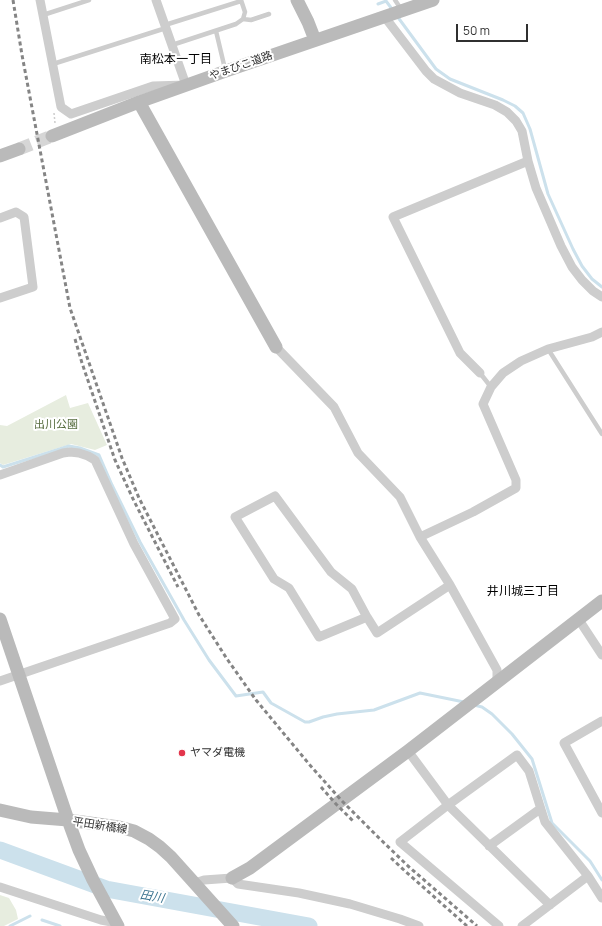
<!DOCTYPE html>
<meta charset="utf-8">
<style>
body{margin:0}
#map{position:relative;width:602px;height:926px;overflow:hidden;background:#fff;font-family:Manrope,sans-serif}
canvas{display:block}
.scale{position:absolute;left:456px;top:24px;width:72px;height:18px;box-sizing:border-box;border:2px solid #303030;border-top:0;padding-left:5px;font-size:12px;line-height:14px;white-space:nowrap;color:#303030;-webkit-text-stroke:3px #fff;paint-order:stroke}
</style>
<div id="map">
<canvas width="602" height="926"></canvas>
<div class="scale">50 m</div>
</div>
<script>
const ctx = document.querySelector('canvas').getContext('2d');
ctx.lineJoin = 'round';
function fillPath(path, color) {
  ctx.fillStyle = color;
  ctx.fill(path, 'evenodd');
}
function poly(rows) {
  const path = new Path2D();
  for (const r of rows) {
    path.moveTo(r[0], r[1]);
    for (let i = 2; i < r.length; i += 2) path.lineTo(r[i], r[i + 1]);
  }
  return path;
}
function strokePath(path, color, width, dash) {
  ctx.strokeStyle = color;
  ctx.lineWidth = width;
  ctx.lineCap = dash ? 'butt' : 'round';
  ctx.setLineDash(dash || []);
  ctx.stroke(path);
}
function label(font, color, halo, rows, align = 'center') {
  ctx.font = font + ' Manrope,"Noto Sans JP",sans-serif';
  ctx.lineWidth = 4;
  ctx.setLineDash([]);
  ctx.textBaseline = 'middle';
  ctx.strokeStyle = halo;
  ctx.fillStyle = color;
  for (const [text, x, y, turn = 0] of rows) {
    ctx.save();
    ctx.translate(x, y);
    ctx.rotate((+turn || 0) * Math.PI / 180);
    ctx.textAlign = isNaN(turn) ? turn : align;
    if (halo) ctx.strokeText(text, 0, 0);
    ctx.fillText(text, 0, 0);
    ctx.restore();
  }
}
const green = poly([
 [66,395,70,408,88,403,107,445,95,450,71,444,3,465,0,463,0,425,7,426],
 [0,895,9,898,16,910,18,919,4,926,0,926]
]);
const stream = poly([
 [378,4,386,1,392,9],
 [397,16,436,69,450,79,503,100,515,106,523,113,530,129,548,194,573,249,582,266,592,279,602,287],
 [0,465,3,467,69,446,80,448,99,455,112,485,140,542,184,620,209,660,236,696,263,692,271,703,305,722,309,722,323,717,337,714,374,710,420,693,464,702],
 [474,705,482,707,492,714,512,734,532,759,552,823,590,861,602,880],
 [42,920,60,926],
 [10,926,30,916],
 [303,926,304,925]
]);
const river = poly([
 [0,850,106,889,309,926]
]);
const secondaryTunnel = poly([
 [19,149,52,136]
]);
const path = poly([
 [54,113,55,123]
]);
const lane = poly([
 [241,0,245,12,243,19],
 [395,0,401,9],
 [43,15,89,0],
 [165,25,241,1],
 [216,31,225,69],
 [172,45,236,24,243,19,251,20,269,14],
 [53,64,166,28],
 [548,349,602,434],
 [480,373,491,387]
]);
const street = poly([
 [40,0,61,107,71,114,153,86,186,85,156,0],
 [384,16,426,71,434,79,460,93,495,105,507,112,516,121,522,131,528,161,536,188,561,246,572,267,582,280,593,291,602,297],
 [0,218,16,212,24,217,33,287,0,298],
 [276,347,334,407,358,453,400,497,420,537,450,585,497,670,497,683],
 [480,373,460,353,393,217,528,161],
 [0,475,63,453,70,452,79,453,88,456,95,460,134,544,175,619,170,623,0,681],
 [420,537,473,512,516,488,516,480,483,404,491,387,503,373,521,361,548,349,592,337,602,332],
 [367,617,352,589,331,572,275,496,235,517,274,579,289,588,319,637,367,617,377,633,450,585],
 [577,621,581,623,602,655],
 [602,721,564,743,602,813],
 [408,751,448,805,550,905],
 [489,846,540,809],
 [195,883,204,880,232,878,238,884,299,893,350,904,400,919,419,926],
 [0,887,101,920,116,923],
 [499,926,400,842,448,805,517,755,529,771,545,822,588,876,602,898],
 [522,926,588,876]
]);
const secondary = poly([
 [297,0,308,22,315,40],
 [139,102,276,347],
 [52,136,139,102,226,71,433,0],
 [0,156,19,149],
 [0,619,68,820,79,850,93,880,118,926],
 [0,810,31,817,68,820,119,827,134,831,149,839,160,847,171,857,233,926],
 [232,878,250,868,408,751,602,601]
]);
const rail = poly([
 [13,0,22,55,70,308,122,458,139,498,199,615,227,659,256,700,309,764,341,800,378,837,408,866,477,926],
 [75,339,82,363,115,460,134,501,178,587],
 [321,787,336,804,354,822],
 [391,858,405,871,467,926]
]);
const markers = [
 [182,753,4,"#e3364c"]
];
const streetNames = [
 ["やまびこ道路",241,66,-19],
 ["平田新橋線",100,826,9]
];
const parkNames = [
 ["出川公園",56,425]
];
const poiNames = [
 ["ヤマダ電機",190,753]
];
const neighbourhoodNames = [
 ["南松本一丁目",176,60],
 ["井川城三丁目",523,592]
];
const waterNames = [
 ["田川",152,897,10]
];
fillPath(green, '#e7eddf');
strokePath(stream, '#cce1ec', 3);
strokePath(river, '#cce1ec', 17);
strokePath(secondaryTunnel, '#d6d6d6', 13, [13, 6]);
strokePath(path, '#cdcdcd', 1.5, [2, 2]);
strokePath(lane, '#cdcdcd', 4.5);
strokePath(street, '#cdcdcd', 9);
strokePath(secondary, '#bababa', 13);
strokePath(rail, '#858585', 3, [4, 3]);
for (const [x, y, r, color] of markers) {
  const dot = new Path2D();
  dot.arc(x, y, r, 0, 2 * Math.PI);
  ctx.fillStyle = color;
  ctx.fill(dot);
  strokePath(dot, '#fff', 1.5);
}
label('11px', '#303030', '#fff', streetNames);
label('11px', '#566c3e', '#fff', parkNames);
label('11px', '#303030', '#fff', poiNames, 'left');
label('12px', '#000', '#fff', neighbourhoodNames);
label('italic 12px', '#3e7692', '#fff', waterNames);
</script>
